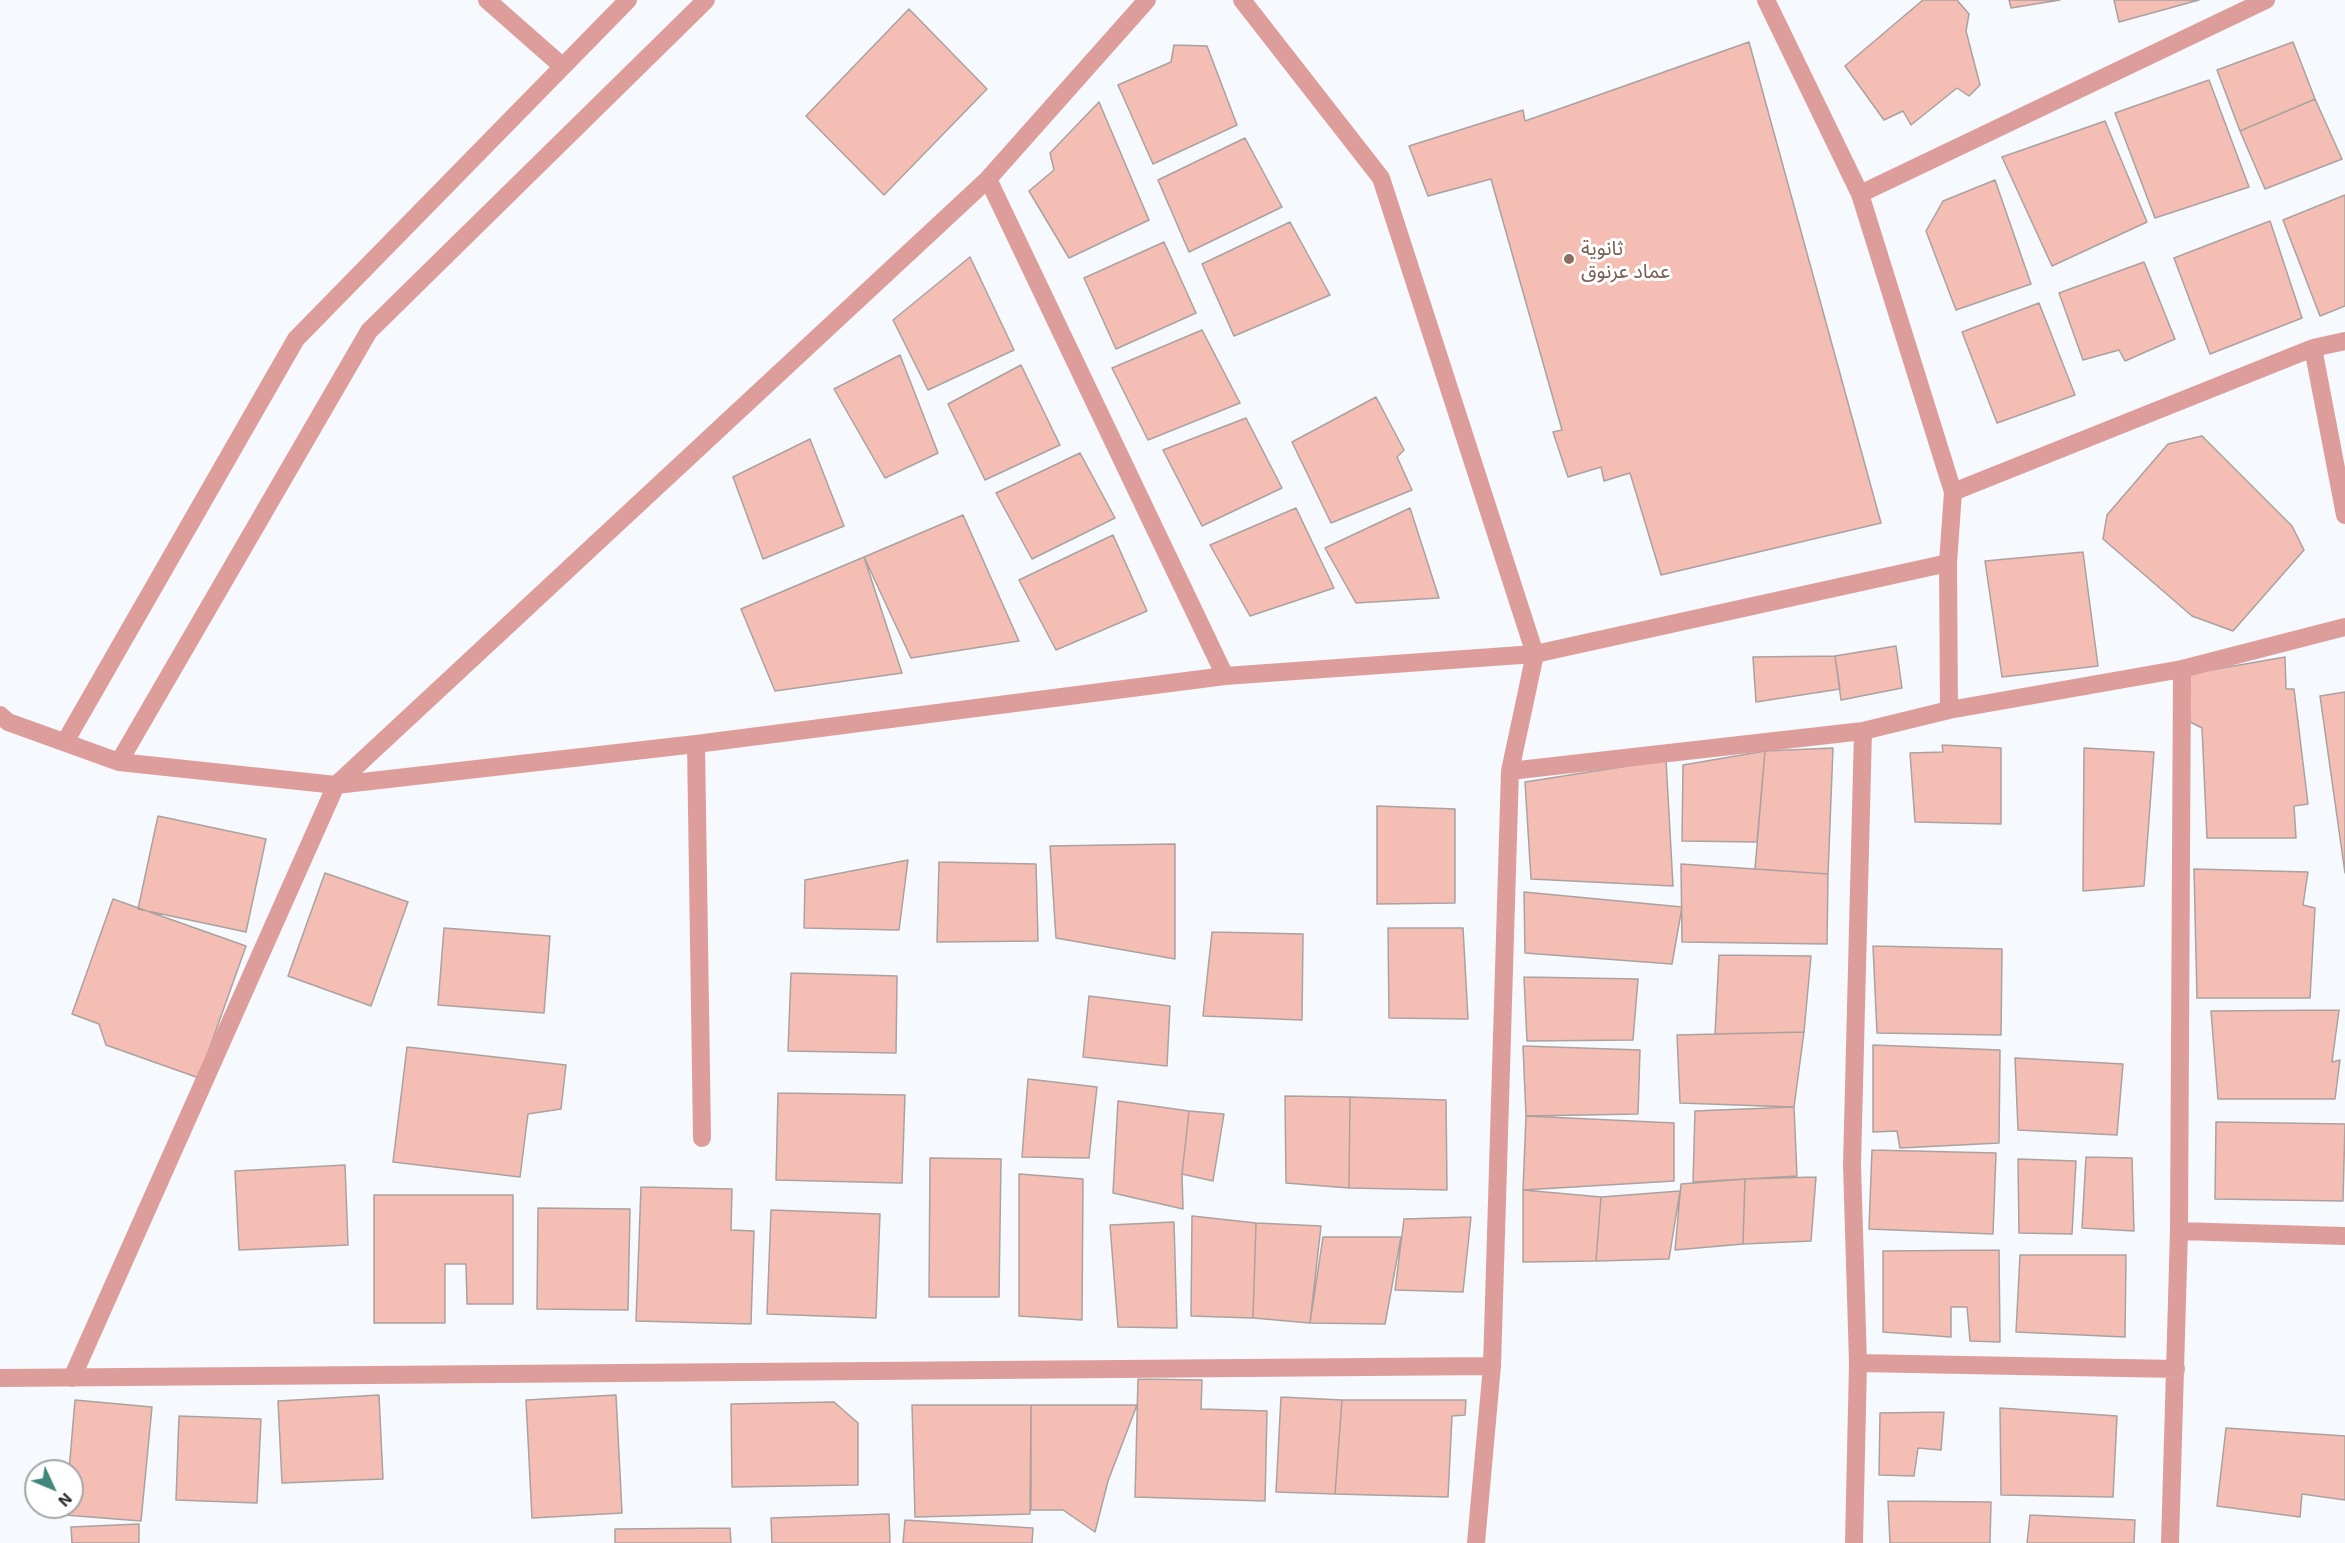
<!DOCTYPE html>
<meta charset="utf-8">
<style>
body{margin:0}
#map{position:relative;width:2345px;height:1543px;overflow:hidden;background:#f6f9fe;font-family:"Exo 2",sans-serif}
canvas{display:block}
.north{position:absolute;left:24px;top:1459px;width:60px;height:60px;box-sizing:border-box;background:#fff;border:2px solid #a5a6a7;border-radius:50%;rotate:134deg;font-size:16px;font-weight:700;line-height:24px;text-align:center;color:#1f2124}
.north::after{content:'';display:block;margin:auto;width:21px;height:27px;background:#41867c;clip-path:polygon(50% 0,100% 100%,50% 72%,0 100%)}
</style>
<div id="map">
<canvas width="2345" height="1543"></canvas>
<div class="north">N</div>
</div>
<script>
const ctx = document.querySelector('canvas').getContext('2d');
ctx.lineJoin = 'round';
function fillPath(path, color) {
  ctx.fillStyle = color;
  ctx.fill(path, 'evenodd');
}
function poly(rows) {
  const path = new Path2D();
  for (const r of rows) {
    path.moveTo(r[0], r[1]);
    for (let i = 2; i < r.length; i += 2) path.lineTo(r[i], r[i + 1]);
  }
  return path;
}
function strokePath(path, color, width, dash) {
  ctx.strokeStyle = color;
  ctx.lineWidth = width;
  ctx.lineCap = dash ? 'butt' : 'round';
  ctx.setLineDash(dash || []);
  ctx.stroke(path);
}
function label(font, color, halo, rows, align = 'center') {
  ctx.font = font + ' "Exo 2","Noto Sans Arabic",sans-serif';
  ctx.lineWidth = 6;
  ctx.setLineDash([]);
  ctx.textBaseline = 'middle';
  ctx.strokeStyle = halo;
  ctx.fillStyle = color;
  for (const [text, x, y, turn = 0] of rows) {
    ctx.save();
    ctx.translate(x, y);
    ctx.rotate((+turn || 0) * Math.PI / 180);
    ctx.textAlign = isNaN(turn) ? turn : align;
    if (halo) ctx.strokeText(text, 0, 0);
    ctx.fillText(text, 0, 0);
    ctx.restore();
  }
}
const building = poly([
 [1923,0,1957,0,1969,14,1966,31,1980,85,1969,96,1957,88,1911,125,1903,111,1884,120,1845,66,1923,0],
 [2009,0,2060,0,2011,8,2009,0],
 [2114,0,2199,0,2119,22,2114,0],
 [909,9,987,89,884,195,806,116,909,9],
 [1749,42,1881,523,1661,575,1630,473,1604,481,1601,467,1568,477,1553,432,1562,430,1491,179,1428,196,1409,146,1523,110,1525,121,1749,42],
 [2293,42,2315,99,2240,131,2217,70,2293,42],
 [1174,45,1207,46,1237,125,1153,164,1118,85,1171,62,1174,45],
 [2209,80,2249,187,2155,218,2115,113,2209,80],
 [2315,99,2342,159,2265,189,2240,131,2315,99],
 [1099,102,1149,220,1069,258,1029,191,1054,170,1050,153,1099,102],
 [2105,121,2147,222,2052,266,2002,157,2105,121],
 [1245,138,1282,207,1189,252,1158,180,1245,138],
 [1995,180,2031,284,1956,310,1926,231,1943,201,1995,180],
 [2345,195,2345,306,2320,316,2283,220,2345,195],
 [2270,221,2302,318,2210,354,2174,258,2270,221],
 [1290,222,1330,295,1234,336,1202,264,1290,222],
 [1164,242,1196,313,1116,349,1084,278,1164,242],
 [970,257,1014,350,928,390,893,320,970,257],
 [2144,262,2175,339,2125,361,2119,350,2083,360,2059,293,2144,262],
 [2039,303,2075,395,1997,423,1962,332,2039,303],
 [1202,330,1240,403,1148,440,1112,368,1202,330],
 [900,355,938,453,885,478,834,389,900,355],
 [1021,365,1060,445,985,480,948,404,1021,365],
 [1376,397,1404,450,1397,457,1412,490,1331,523,1292,442,1376,397],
 [1246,418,1282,488,1202,526,1163,450,1246,418],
 [2202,436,2292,526,2304,550,2233,631,2192,616,2103,539,2107,515,2168,444,2202,436],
 [810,439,844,526,763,559,733,477,810,439],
 [1080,453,1115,518,1032,559,996,493,1080,453],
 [1296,508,1334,588,1250,616,1210,545,1296,508],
 [1410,508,1439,598,1356,603,1325,548,1410,508],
 [963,515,1019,641,911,658,864,557,963,515],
 [1113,535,1147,611,1056,650,1019,580,1113,535],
 [2083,552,2098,666,2002,677,1985,561,2083,552],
 [864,557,902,673,775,691,741,609,864,557],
 [1896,646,1902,688,1841,700,1835,656,1896,646],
 [1835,656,1840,689,1756,702,1753,657,1835,656],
 [2285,657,2286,689,2294,689,2308,804,2294,806,2296,838,2207,838,2202,728,2190,722,2188,674,2285,657],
 [2345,692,2345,873,2320,696,2345,692],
 [1942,745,2001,748,2001,824,1915,822,1910,753,1943,752,1942,745],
 [1833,748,1828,874,1755,869,1765,751,1833,748],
 [2084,748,2154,752,2144,886,2083,891,2084,748],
 [1765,751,1757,842,1682,841,1683,765,1765,751],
 [1666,760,1673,886,1531,879,1525,782,1666,760],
 [1377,806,1455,809,1455,903,1377,904,1377,806],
 [158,816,266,839,246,932,138,909,158,816],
 [1175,844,1175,959,1056,938,1050,846,1175,844],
 [908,860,899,930,804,928,805,880,908,860],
 [939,862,1036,864,1038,941,937,942,939,862],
 [1681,864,1828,874,1827,944,1682,942,1681,864],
 [2194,869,2308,872,2303,905,2315,908,2310,998,2197,998,2194,869],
 [325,873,408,902,371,1006,288,976,325,873],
 [1524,892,1682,907,1672,964,1525,953,1524,892],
 [113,899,246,946,199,1078,106,1045,99,1024,72,1014,113,899],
 [444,928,550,936,544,1013,438,1005,444,928],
 [1388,928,1463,928,1468,1019,1389,1018,1388,928],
 [1212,932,1303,934,1302,1020,1203,1016,1212,932],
 [1873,946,2002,949,2001,1035,1877,1033,1873,946],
 [1719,955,1811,956,1804,1032,1715,1034,1719,955],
 [791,973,897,976,896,1053,788,1051,791,973],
 [1524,977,1638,979,1633,1040,1527,1041,1524,977],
 [1089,996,1170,1006,1167,1066,1083,1057,1089,996],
 [2339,1010,2332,1062,2340,1060,2335,1099,2218,1099,2211,1011,2339,1010],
 [1804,1032,1794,1107,1680,1103,1677,1035,1804,1032],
 [1873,1045,2000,1050,1999,1143,1900,1148,1897,1131,1873,1132,1873,1045],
 [1523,1046,1640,1050,1638,1114,1526,1116,1523,1046],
 [407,1047,566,1065,561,1109,528,1114,520,1177,393,1162,407,1047],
 [2015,1058,2123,1064,2117,1135,2018,1130,2015,1058],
 [1028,1079,1097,1087,1089,1158,1022,1157,1028,1079],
 [778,1093,905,1095,902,1183,776,1180,778,1093],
 [1285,1096,1350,1097,1349,1188,1286,1183,1285,1096],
 [1350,1097,1446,1100,1447,1190,1349,1188,1350,1097],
 [1118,1101,1189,1111,1182,1174,1183,1209,1113,1193,1118,1101],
 [1794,1107,1797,1176,1693,1182,1695,1111,1794,1107],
 [1189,1111,1224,1114,1213,1181,1182,1174,1189,1111],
 [1526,1116,1674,1123,1674,1181,1523,1190,1526,1116],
 [2216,1122,2345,1124,2343,1201,2215,1199,2216,1122],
 [1872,1150,1996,1153,1993,1234,1869,1229,1872,1150],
 [2086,1157,2132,1158,2134,1231,2082,1228,2086,1157],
 [930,1158,1001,1159,999,1297,929,1297,930,1158],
 [2018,1159,2076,1161,2072,1234,2019,1233,2018,1159],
 [345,1165,348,1245,239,1250,235,1171,345,1165],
 [1019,1174,1083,1179,1082,1320,1019,1316,1019,1174],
 [1816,1177,1811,1241,1743,1244,1745,1179,1816,1177],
 [1745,1179,1743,1244,1675,1250,1681,1184,1745,1179],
 [641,1187,732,1189,731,1230,754,1231,751,1324,636,1321,641,1187],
 [1523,1190,1601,1197,1596,1261,1523,1262,1523,1190],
 [1680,1191,1669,1259,1596,1261,1601,1197,1680,1191],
 [374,1195,513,1195,513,1304,467,1304,466,1264,445,1264,445,1323,374,1323,374,1195],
 [538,1208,630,1209,628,1310,537,1309,538,1208],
 [771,1210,880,1214,876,1318,767,1314,771,1210],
 [1192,1216,1256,1223,1253,1318,1191,1316,1192,1216],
 [1471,1217,1463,1292,1395,1290,1404,1219,1471,1217],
 [1174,1222,1177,1328,1118,1327,1110,1225,1174,1222],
 [1256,1223,1321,1226,1310,1323,1253,1318,1256,1223],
 [1323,1237,1401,1237,1385,1324,1310,1323,1323,1237],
 [1999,1250,2000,1342,1970,1341,1967,1307,1951,1307,1951,1337,1883,1332,1883,1251,1999,1250],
 [2020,1255,2126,1255,2125,1337,2016,1332,2020,1255],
 [1138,1379,1202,1380,1201,1409,1267,1411,1265,1501,1135,1497,1138,1379],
 [379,1395,383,1479,282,1483,278,1401,379,1395],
 [616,1395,622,1513,532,1518,526,1400,616,1395],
 [1281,1397,1342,1400,1335,1494,1276,1492,1281,1397],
 [75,1400,152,1407,141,1521,65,1515,65,1507,72,1507,72,1471,69,1471,75,1400],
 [1342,1400,1466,1400,1465,1415,1452,1416,1448,1497,1335,1494,1342,1400],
 [834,1402,858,1423,858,1485,732,1487,731,1404,834,1402],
 [912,1405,1031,1405,1030,1514,915,1517,912,1405],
 [1031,1405,1137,1405,1108,1481,1095,1532,1063,1510,1031,1510,1031,1405],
 [2000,1408,2117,1416,2113,1497,2001,1495,2000,1408],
 [1944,1412,1941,1450,1918,1448,1914,1476,1879,1475,1880,1413,1944,1412],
 [179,1416,261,1419,257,1503,176,1500,179,1416],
 [2226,1428,2345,1436,2345,1500,2302,1494,2300,1517,2217,1506,2226,1428],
 [1888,1501,1991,1502,1990,1543,1890,1543,1888,1501],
 [889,1514,890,1543,772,1543,771,1518,889,1514],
 [2030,1515,2135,1520,2134,1543,2027,1543,2030,1515],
 [905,1520,1033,1528,1032,1543,903,1543,905,1520],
 [139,1524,139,1543,72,1543,71,1527,139,1524],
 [730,1528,731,1543,615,1543,615,1529,730,1528]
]);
const minor = poly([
 [487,0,562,66],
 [1242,0,1381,178,1535,654,1510,771,1492,1366,1476,1543],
 [1766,0,1860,194,1953,492,1948,563,1949,710],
 [988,179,1225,676],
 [1860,194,2266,0],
 [2313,348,2345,515],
 [1953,492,2313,348,2345,341],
 [0,715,8,722,119,762,336,785,696,744,1225,676,1535,654,1948,563],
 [65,742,296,339,628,0],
 [696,744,702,1138],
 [119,762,369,331,706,0],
 [1510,771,1863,731,1949,710,2182,669,2345,627],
 [2179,1231,2345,1236],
 [1858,1363,2176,1369],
 [0,1378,1492,1366],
 [72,1378,336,785,988,179,1147,0],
 [1854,1543,1858,1363,1852,1165,1863,731],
 [2170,1543,2179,1231,2182,669]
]);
const markers = [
 [1569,259,6,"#8d6e63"]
];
const educationNames = [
 ["ثانوية",1581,248],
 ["عماد عرنوق",1581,271]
];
fillPath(building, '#f5beb4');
strokePath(building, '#aba19f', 1.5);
strokePath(minor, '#dd9e9b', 18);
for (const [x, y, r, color] of markers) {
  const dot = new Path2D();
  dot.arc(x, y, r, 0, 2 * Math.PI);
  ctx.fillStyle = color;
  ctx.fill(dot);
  strokePath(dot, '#fff', 2);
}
label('20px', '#785e54', '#fff', educationNames, 'left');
</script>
